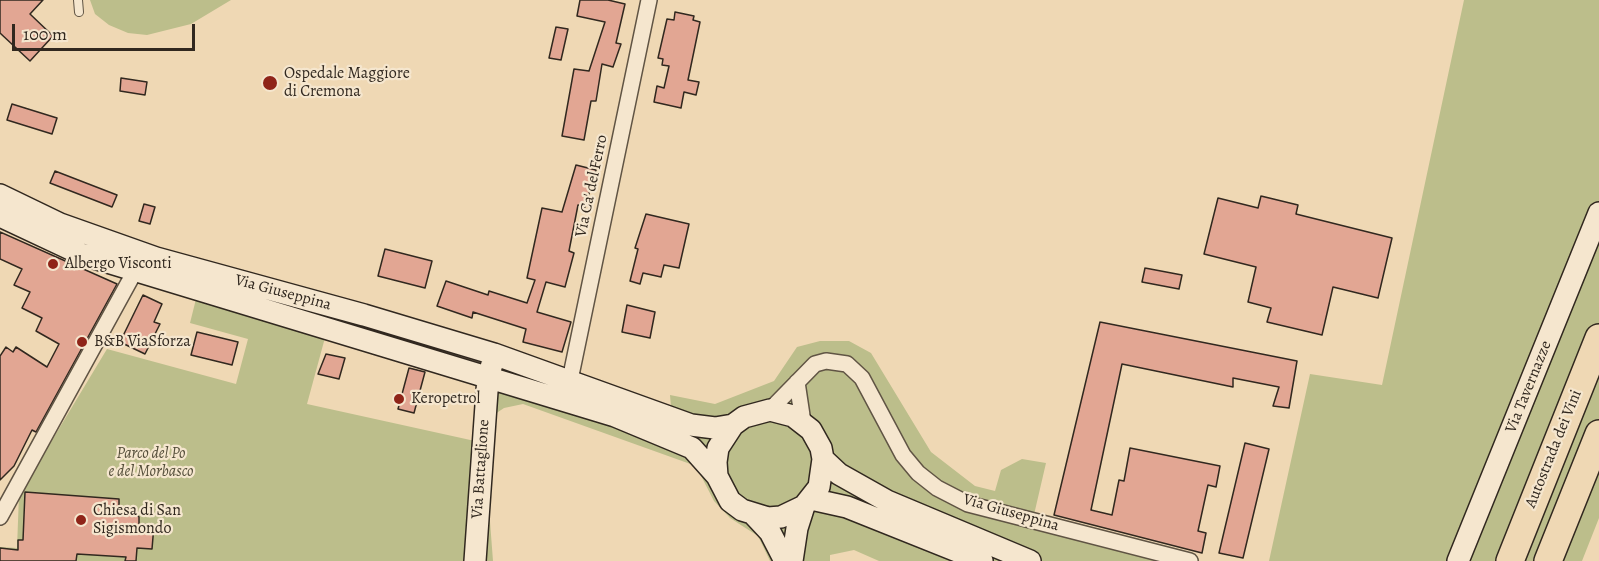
<!DOCTYPE html>
<style>
body{margin:0}
#map{position:relative;width:1599px;height:561px;overflow:hidden;background:#efd8b4;font-family:Alegreya,serif}
canvas{display:block}
.scale{position:absolute;left:12px;top:24px;width:183px;height:27px;box-sizing:border-box;border:3px solid #31281f;border-top:0;padding-left:8px;font-size:18px;line-height:21px;white-space:nowrap;color:#31281f;-webkit-text-stroke:4px #f5e6ce;paint-order:stroke}
</style>
<div id="map">
<canvas width="1599" height="561"></canvas>
<div class="scale">100 m</div>
</div>
<script>
const ctx = document.querySelector('canvas').getContext('2d');
ctx.lineJoin = 'round';
function fillPath(path, color) {
  ctx.fillStyle = color;
  ctx.fill(path, 'evenodd');
}
function poly(rows) {
  const path = new Path2D();
  for (const r of rows) {
    path.moveTo(r[0], r[1]);
    for (let i = 2; i < r.length; i += 2) path.lineTo(r[i], r[i + 1]);
  }
  return path;
}
function strokePath(path, color, width, dash) {
  ctx.strokeStyle = color;
  ctx.lineWidth = width;
  ctx.lineCap = dash ? 'butt' : 'round';
  ctx.setLineDash(dash || []);
  ctx.stroke(path);
}
function label(font, color, halo, rows, align = 'center') {
  ctx.font = font + ' Alegreya,serif';
  ctx.lineWidth = 4.5;
  ctx.setLineDash([]);
  ctx.textBaseline = 'middle';
  ctx.strokeStyle = halo;
  ctx.fillStyle = color;
  for (const [text, x, y, turn = 0] of rows) {
    ctx.save();
    ctx.translate(x, y);
    ctx.rotate((+turn || 0) * Math.PI / 180);
    ctx.textAlign = isNaN(turn) ? turn : align;
    if (halo) ctx.strokeText(text, 0, 0);
    ctx.fillText(text, 0, 0);
    ctx.restore();
  }
}
const green = poly([
 [90,0,231,0,191,24,147,35,128,33,109,25,95,14],
 [1464,0,1599,0,1599,518,1582,561,1269,561,1310,374,1382,385],
 [196,299,326,334,307,404,484,443,493,561,0,561,0,547,17,548,19,495,107,349,236,384,248,339,190,323],
 [820,341,849,341,871,353,931,452,975,486,995,491,1001,470,1022,459,1046,463,1033,519,1200,561,879,561,854,550,830,555,830,561,770,561,758,536,730,518,714,501,696,466,523,404,504,408,486,420,493,355,672,418,670,395,715,404,774,381,797,347]
]);
const building = poly([
 [0,0,43,0,30,14,53,36,30,61,0,33,0,0],
 [580,0,608,0,625,4,616,43,621,44,613,67,602,64,596,101,591,101,584,140,562,136,574,69,589,71,605,22,577,16,580,0],
 [675,12,694,16,693,20,700,22,688,80,699,82,696,95,684,92,681,108,654,102,657,86,664,88,669,66,662,65,663,59,658,58,667,19,674,20,675,12],
 [556,27,568,29,561,60,549,58,556,27],
 [121,78,147,82,145,95,120,91,121,78],
 [12,104,57,118,52,134,7,120,12,104],
 [576,165,596,170,585,207,578,205,569,251,574,253,565,287,546,282,537,312,571,322,562,352,523,342,526,329,473,312,472,318,437,306,446,281,488,295,489,291,527,303,535,280,527,278,542,208,562,212,576,165],
 [55,171,117,195,112,207,50,183,55,171],
 [1261,196,1298,205,1296,214,1392,238,1378,298,1333,287,1322,335,1267,322,1271,308,1248,302,1256,267,1204,254,1218,198,1258,208,1261,196],
 [144,204,155,207,150,224,139,221,144,204],
 [646,214,689,224,679,268,664,265,661,277,643,273,640,284,630,281,638,249,635,248,646,214],
 [0,232,117,284,36,432,32,430,14,466,0,480,0,356,6,347,13,352,16,347,47,367,59,344,36,331,42,318,22,308,30,292,14,285,22,269,0,259,0,232],
 [385,249,432,261,425,288,378,276,385,249],
 [1145,268,1182,275,1179,289,1142,282,1145,268],
 [143,295,162,304,154,322,160,324,145,354,120,342,143,295],
 [627,305,655,312,650,338,622,332,627,305],
 [1100,322,1297,361,1289,408,1273,406,1279,387,1233,378,1233,387,1122,364,1091,510,1112,515,1119,480,1124,481,1130,448,1220,466,1216,487,1208,485,1198,531,1206,533,1202,553,1054,515,1100,322],
 [197,332,238,342,232,365,191,355,197,332],
 [326,354,345,358,339,379,318,374,326,354],
 [409,368,425,372,414,413,398,409,409,368],
 [1245,443,1269,449,1243,558,1219,553,1245,443],
 [25,492,119,499,119,507,131,508,139,517,139,524,154,525,152,549,137,548,136,561,125,561,126,557,77,554,76,561,0,561,0,548,18,550,18,540,23,540,25,492]
]);
const lane = poly([
 [78,0,79,12]
]);
const street = poly([
 [570,380,649,0],
 [797,382,803,422],
 [770,410,815,364,826,361,847,364,862,378,903,455,918,473,937,488,968,504,1190,561],
 [0,517,135,271]
]);
const secondary = poly([
 [0,195,60,224,156,258,364,315,494,354,691,425,715,428,733,425,744,417,770,410,793,416,811,430,821,448,823,459,819,487,804,506,781,517,768,518,742,510,730,501,717,476,716,462,718,448,733,425],
 [0,216,81,254,615,416,692,448,717,476],
 [823,459,839,474,887,501,1030,561],
 [811,499,847,507,982,561],
 [755,516,770,532,785,561],
 [475,561,488,377,492,364],
 [792,561,797,528,804,506],
 [1458,561,1599,213]
]);
const highway = poly([
 [1510,561,1599,338],
 [1548,561,1599,434]
]);
const markers = [
 [270,83,8,"#8f2418"],
 [53,264,6,"#8f2418"],
 [82,342,6,"#8f2418"],
 [399,399,6,"#8f2418"],
 [81,520,6,"#8f2418"]
];
const poiNames = [
 ["Ospedale Maggiore",284,74],
 ["di Cremona",284,92],
 ["Albergo Visconti",65,264],
 ["B&B ViaSforza",94,342],
 ["Keropetrol",411,399],
 ["Chiesa di San",93,511],
 ["Sigismondo",93,529]
];
const streetNames = [
 ["Via Ca' del Ferro",592,186,-78],
 ["Via Giuseppina",283,293,15],
 ["Via Tavernazze",1529,387,-68],
 ["Autostrada dei Vini",1554,449,-68],
 ["Via Battaglione",481,469,-86],
 ["Via Giuseppina",1011,513,16]
];
const parkNames = [
 ["Parco del Po",151,454],
 ["e del Morbasco",151,472]
];
fillPath(green, '#bcbe8b');
fillPath(building, '#e2a693');
strokePath(building, '#31281f', 1.5);
strokePath(lane, '#605444', 10);
strokePath(street, '#605444', 18);
strokePath(secondary, '#31281f', 24);
strokePath(highway, '#31281f', 30);
strokePath(lane, '#f5e6ce', 8);
strokePath(street, '#f5e6ce', 15);
strokePath(secondary, '#f5e6ce', 21);
strokePath(highway, '#efd8b4', 27);
for (const [x, y, r, color] of markers) {
  const dot = new Path2D();
  dot.arc(x, y, r, 0, 2 * Math.PI);
  ctx.fillStyle = color;
  ctx.fill(dot);
  strokePath(dot, '#f5e6ce', 2);
}
label('16px', '#31281f', '#f5e6ce', poiNames, 'left');
label('16px', '#31281f', '#f5e6ce', streetNames);
label('italic 16px', '#544e3a', '#f5e6ce', parkNames);
</script>
